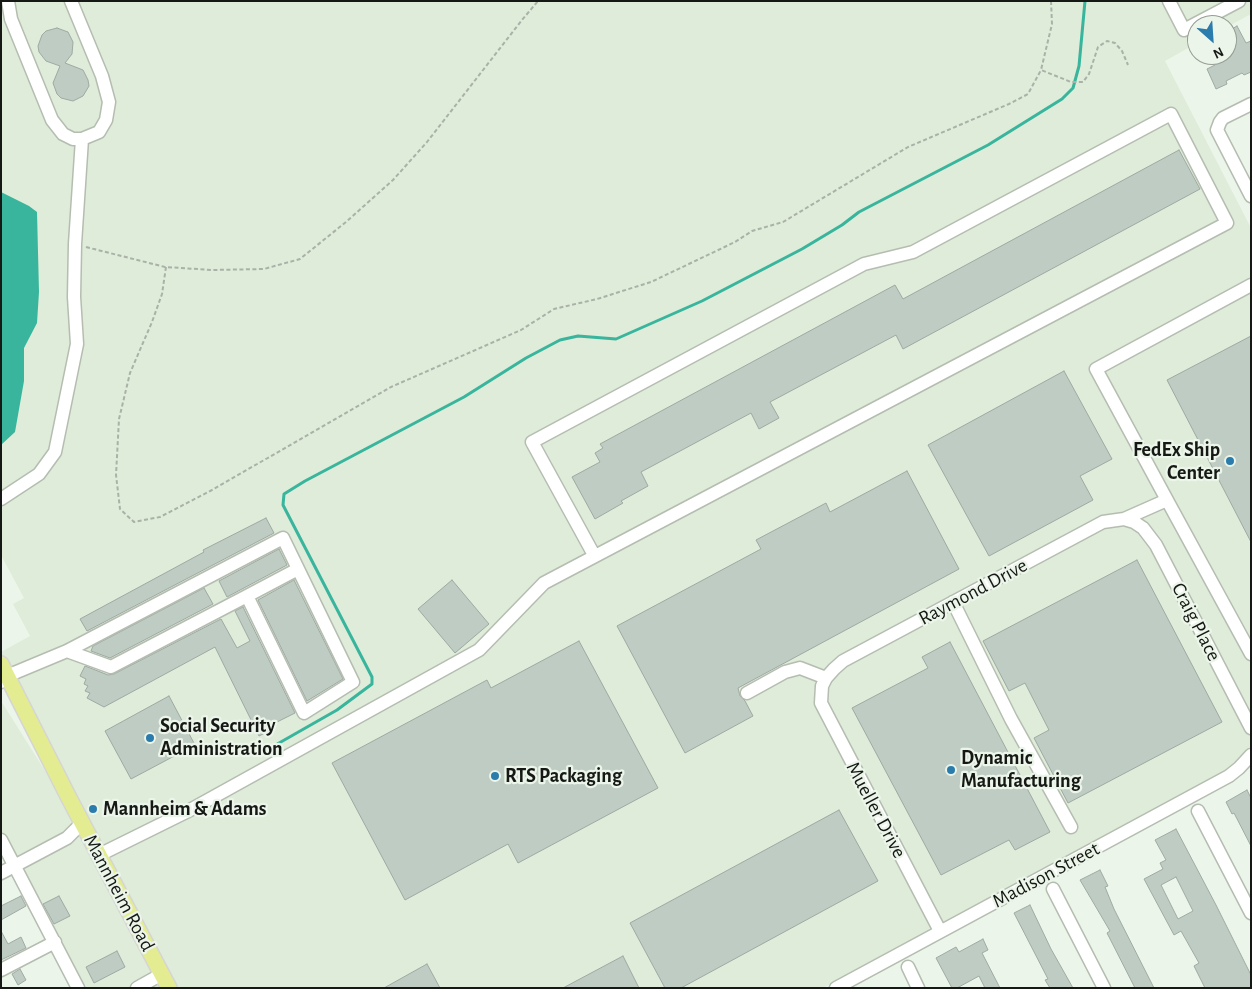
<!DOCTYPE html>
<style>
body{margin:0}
#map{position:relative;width:1252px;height:989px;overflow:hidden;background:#ecf5e9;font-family:"Alegreya Sans",sans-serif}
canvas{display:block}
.frame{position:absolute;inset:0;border:2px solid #151814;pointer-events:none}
.north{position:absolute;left:1187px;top:15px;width:50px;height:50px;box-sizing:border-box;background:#ecf5e9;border:1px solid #969d94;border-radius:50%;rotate:154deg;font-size:14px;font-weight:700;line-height:20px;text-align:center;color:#151814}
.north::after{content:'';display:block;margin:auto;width:18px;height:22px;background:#2a7cad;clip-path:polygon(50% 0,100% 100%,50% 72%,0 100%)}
</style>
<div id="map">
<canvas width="1252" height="989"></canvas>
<div class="frame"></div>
<div class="north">N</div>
</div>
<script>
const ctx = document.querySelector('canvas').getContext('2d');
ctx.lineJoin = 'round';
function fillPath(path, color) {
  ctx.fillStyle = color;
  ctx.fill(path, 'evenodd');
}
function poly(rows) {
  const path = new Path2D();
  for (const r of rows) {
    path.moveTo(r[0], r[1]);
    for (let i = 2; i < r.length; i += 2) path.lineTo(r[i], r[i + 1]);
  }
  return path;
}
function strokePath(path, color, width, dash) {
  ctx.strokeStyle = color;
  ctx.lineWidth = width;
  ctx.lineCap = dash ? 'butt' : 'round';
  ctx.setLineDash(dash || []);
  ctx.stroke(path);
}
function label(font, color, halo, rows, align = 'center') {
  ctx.font = font + ' "Alegreya Sans",sans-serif';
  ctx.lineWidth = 4.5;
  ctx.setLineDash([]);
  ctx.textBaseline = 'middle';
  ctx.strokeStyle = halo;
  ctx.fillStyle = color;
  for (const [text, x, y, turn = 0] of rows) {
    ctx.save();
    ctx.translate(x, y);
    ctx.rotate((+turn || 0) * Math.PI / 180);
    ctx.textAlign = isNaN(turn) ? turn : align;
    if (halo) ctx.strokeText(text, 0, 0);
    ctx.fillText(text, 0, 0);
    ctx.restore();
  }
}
const built = poly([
 [1,1,1251,1,1251,14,1227,27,1227,25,1197,25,1197,43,1165,61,1251,228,1251,757,823,988,178,988,1,654,1,652,30,636,13,604,24,598,1,555],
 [1,701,83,831,167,988,80,988,1,838]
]);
const water = poly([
 [1,192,29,206,37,212,39,292,37,323,24,348,24,381,15,432,1,445]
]);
const stream = poly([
 [258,755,337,710,372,684,372,677,283,505,284,494,305,481,464,397,526,358,560,340,578,336,616,339,702,301,802,249,842,225,859,212,988,145,1062,99,1073,88,1079,66,1085,1]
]);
const building = poly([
 [1237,26,1246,43,1251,41,1251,72,1244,75,1242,73,1226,81,1227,84,1216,89,1207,69,1215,65,1210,55,1227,55,1227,48,1232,45,1227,32,1237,26],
 [57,28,68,32,73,42,72,54,65,63,83,70,88,80,89,86,83,96,73,101,61,98,57,94,53,83,60,66,46,61,39,52,38,46,42,35,46,31,57,28],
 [1179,150,1200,189,903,349,896,335,770,402,779,418,759,429,751,413,641,472,648,486,621,501,623,503,595,519,572,477,600,462,595,453,603,448,600,444,895,285,903,299,1179,150],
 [1251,336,1251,542,1167,380,1251,336],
 [1064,371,1112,459,1080,476,1093,500,989,556,928,445,1064,371],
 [907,471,959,569,738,688,740,696,745,701,753,716,685,753,617,626,761,549,756,540,826,503,830,512,907,471],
 [266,518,274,533,87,631,80,619,204,552,203,550,266,518],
 [279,549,287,565,227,597,219,581,279,549],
 [1137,560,1222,722,1068,803,1034,738,1049,730,1025,683,1009,691,983,641,1137,560],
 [294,580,343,679,307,701,258,600,294,580],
 [452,580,489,624,455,653,418,609,452,580],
 [204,588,213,604,110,658,91,651,93,646,204,588],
 [243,607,295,713,271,725,273,729,259,736,215,647,104,707,87,698,90,693,85,691,88,686,84,684,86,679,80,676,85,666,108,675,114,674,221,619,237,648,250,641,235,611,243,607],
 [579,641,658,788,518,863,508,844,405,900,332,763,487,680,491,688,579,641],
 [950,642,1050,832,1015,850,1009,840,941,875,852,708,928,668,922,657,950,642],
 [169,696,195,745,131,779,105,731,169,696],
 [1247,790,1251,798,1251,846,1234,813,1232,814,1226,802,1247,790],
 [839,810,878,881,681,988,665,988,630,923,839,810],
 [1176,829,1216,905,1251,975,1251,988,1205,988,1194,966,1199,963,1181,931,1174,935,1144,879,1163,869,1160,863,1166,860,1155,840,1176,829],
 [1176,877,1193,911,1178,919,1161,885,1176,877],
 [1100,870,1108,886,1105,887,1114,909,1154,988,1135,988,1107,933,1110,931,1080,880,1100,870],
 [21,896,26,906,1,920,1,906,21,896],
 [59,896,70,916,54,924,43,904,59,896],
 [1030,905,1051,949,1073,988,1050,988,1045,980,1048,979,1014,913,1030,905],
 [1,931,8,944,21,937,26,948,1,960,1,931],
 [983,939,988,950,982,953,1000,988,985,988,979,976,957,988,952,988,936,958,956,947,959,952,983,939],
 [117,951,125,967,94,983,86,967,117,951],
 [623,956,639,988,563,988,623,956],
 [427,964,440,988,384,988,427,964],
 [20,969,26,980,18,985,12,974,20,969]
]);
const path = poly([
 [1051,1,1052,24,1041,70,1071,82,1083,82,1089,74,1098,47,1107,41,1115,43,1122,51,1128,65],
 [86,247,165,267,212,270,264,269,300,259,346,222,393,180,427,142,522,20,538,1],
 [166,267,162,294,152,322,130,373,119,419,116,475,120,509,134,522,160,517,212,490,391,387,521,330,554,309,597,299,651,282,735,242,752,231,783,222,908,147,1009,104,1028,94,1041,70]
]);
const minor = poly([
 [71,1,102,76,109,102,106,120,99,132,82,139],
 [1169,1,1184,30,1239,1],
 [1251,104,1223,118,1220,122,1217,130,1251,196],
 [1,499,39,474,55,452,77,344,74,297,75,244,82,139,73,139,63,134,52,120,11,19,8,1],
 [1167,500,1251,654],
 [1124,519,1167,500,1096,369,1251,285],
 [247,596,298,569],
 [953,602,1011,719,1071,827],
 [1,682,7,676,67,651,283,538,353,682,304,713,247,596,111,667,67,651],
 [747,693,785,672,800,668,826,678],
 [1198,811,1251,913],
 [1,840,78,988],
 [99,855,190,810,479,650,544,583,1227,223,1171,114,913,252,864,264,532,442,594,555],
 [1,873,67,838,82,823],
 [1053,889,1104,988],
 [940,931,821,703,822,686,826,678,834,669,843,661,1103,522,1124,519,1134,522,1143,528,1156,545,1251,728],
 [908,967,918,988],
 [1,970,55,942],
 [137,988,162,974],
 [836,988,1229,776,1239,768,1251,755]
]);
const major = poly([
 [1,664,69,798,169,988]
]);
const markers = [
 [1230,461,5,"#2a7cad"],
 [150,738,5,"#2a7cad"],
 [951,770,5,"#2a7cad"],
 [495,776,5,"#2a7cad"],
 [93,809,5,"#2a7cad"]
];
const poiNames = [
 ["FedEx Ship",1220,450,"right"],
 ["Center",1220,473,"right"],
 ["Social Security",160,726],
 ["Administration",160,749],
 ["Dynamic",961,758],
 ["Manufacturing",961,781],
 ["RTS Packaging",505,776],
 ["Mannheim & Adams",103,809]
];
const streetNames = [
 ["Raymond Drive",973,592,-28],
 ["Craig Place",1196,622,63],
 ["Mueller Drive",876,810,62],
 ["Madison Street",1046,875,-28],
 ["Mannheim Road",119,893,62]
];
fillPath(built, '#deecd9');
fillPath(water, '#39b59d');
strokePath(stream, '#39b59d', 3);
fillPath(building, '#bfccc3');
strokePath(building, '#9eaaa2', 1);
strokePath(minor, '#b5bdb1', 15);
strokePath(major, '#d5d5d5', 18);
strokePath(path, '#aab1a8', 2, [4, 2.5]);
strokePath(minor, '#fff', 12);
strokePath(major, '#e3ec91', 15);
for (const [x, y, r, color] of markers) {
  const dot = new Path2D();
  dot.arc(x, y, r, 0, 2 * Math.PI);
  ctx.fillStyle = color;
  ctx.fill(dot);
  strokePath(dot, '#ecf5e9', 2);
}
label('bold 20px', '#151814', '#ecf5e9', poiNames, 'left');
label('20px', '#151814', '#ecf5e9', streetNames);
</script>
